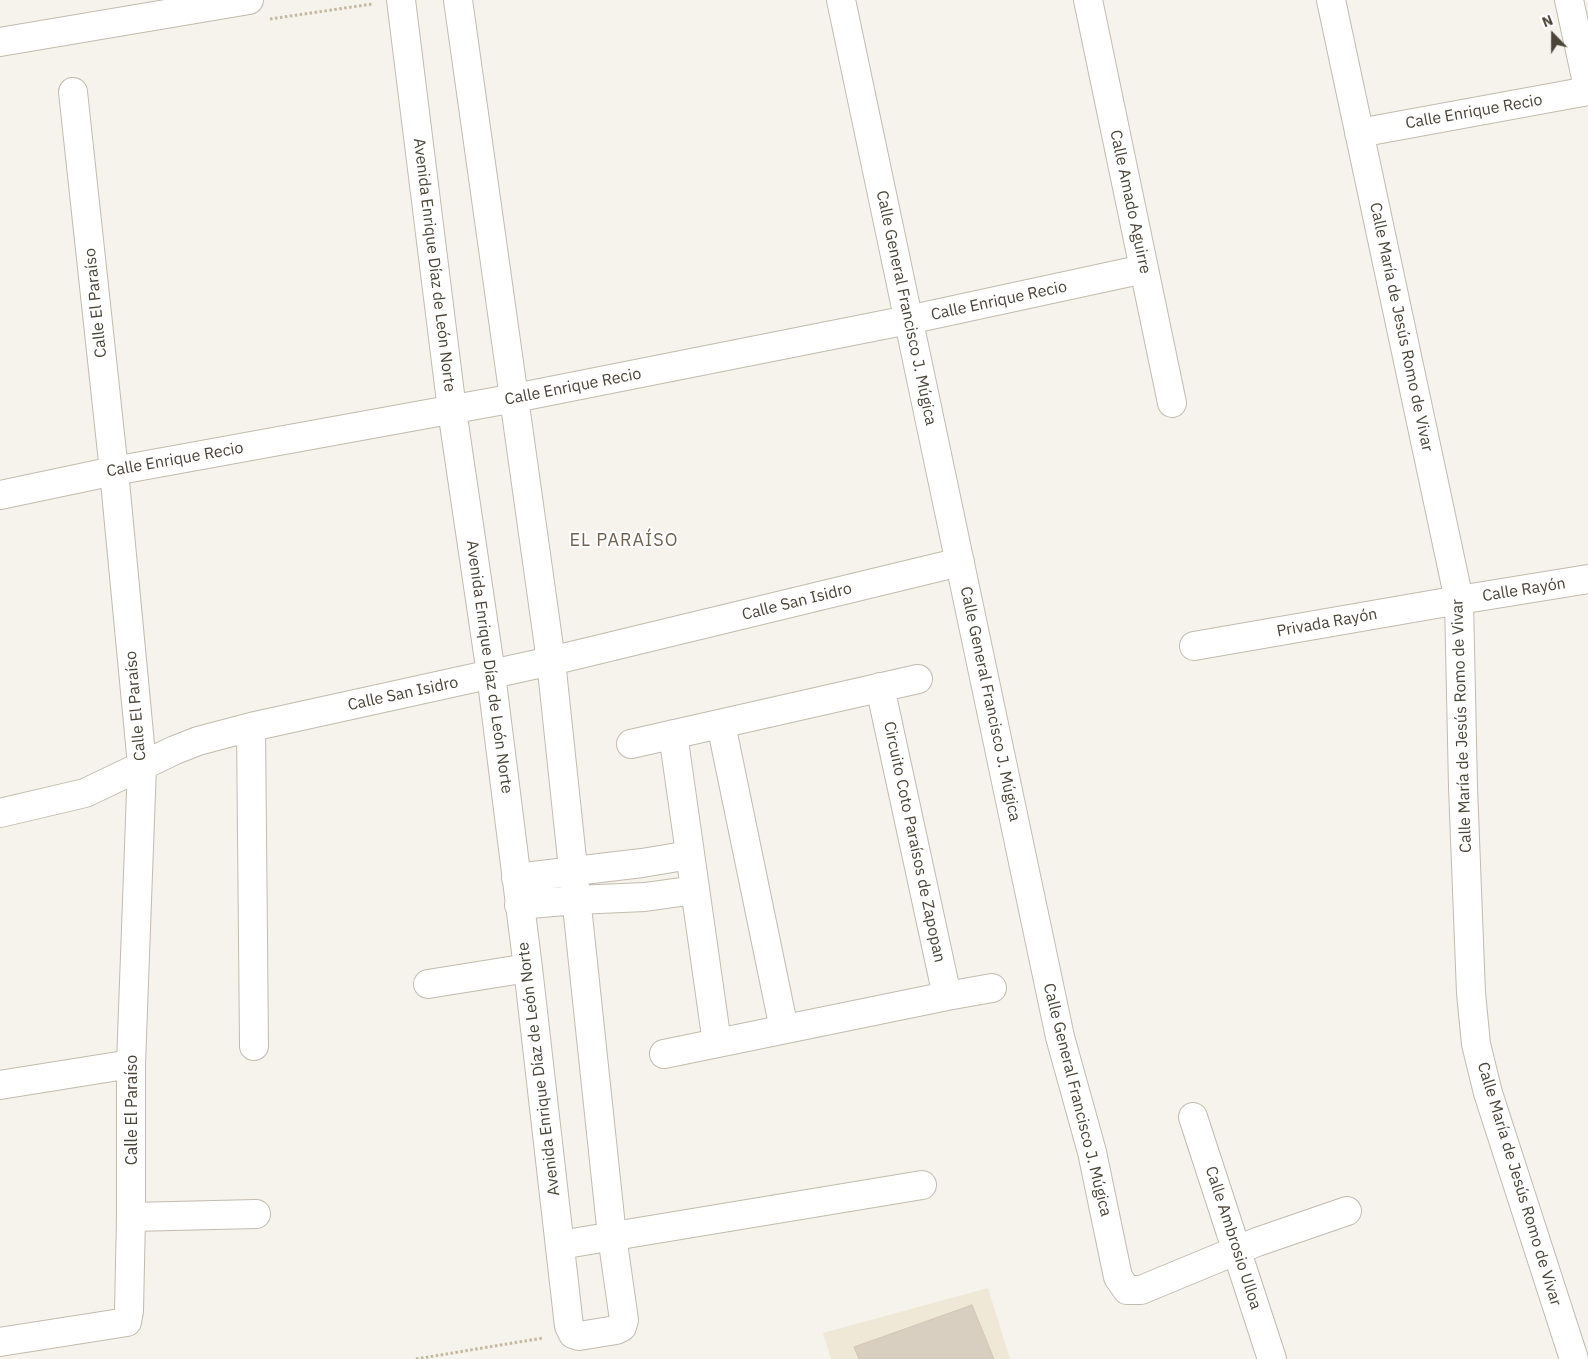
<!DOCTYPE html>
<meta charset="utf-8">
<style>
body{margin:0}
#map{position:relative;width:1588px;height:1359px;overflow:hidden;background:#f6f3ec;font-family:"IBM Plex Sans",sans-serif}
canvas{display:block}
.north{position:absolute;left:1528px;top:10px;width:50px;height:50px;-webkit-text-stroke:4px #fff;paint-order:stroke;rotate:338deg;font-size:14px;font-weight:700;line-height:20px;text-align:center;color:#4b4439}
.north::after{content:'';display:block;margin:auto;width:18px;height:22px;background:#4b4439;clip-path:polygon(50% 0,100% 100%,50% 72%,0 100%)}
</style>
<div id="map">
<canvas width="1588" height="1359"></canvas>
<div class="north">N</div>
</div>
<script>
const ctx = document.querySelector('canvas').getContext('2d');
ctx.lineJoin = 'round';
function fillPath(path, color) {
  ctx.fillStyle = color;
  ctx.fill(path, 'evenodd');
}
function poly(rows) {
  const path = new Path2D();
  for (const r of rows) {
    path.moveTo(r[0], r[1]);
    for (let i = 2; i < r.length; i += 2) path.lineTo(r[i], r[i + 1]);
  }
  return path;
}
function strokePath(path, color, width, dash) {
  ctx.strokeStyle = color;
  ctx.lineWidth = width;
  ctx.lineCap = dash ? 'butt' : 'round';
  ctx.setLineDash(dash || []);
  ctx.stroke(path);
}
function label(font, color, halo, rows, align = 'center') {
  ctx.font = font + ' "IBM Plex Sans",sans-serif';
  ctx.lineWidth = 4;
  ctx.setLineDash([]);
  ctx.textBaseline = 'middle';
  ctx.strokeStyle = halo;
  ctx.fillStyle = color;
  for (const [text, x, y, turn = 0] of rows) {
    ctx.save();
    ctx.translate(x, y);
    ctx.rotate((+turn || 0) * Math.PI / 180);
    ctx.textAlign = isNaN(turn) ? turn : align;
    if (halo) ctx.strokeText(text, 0, 0);
    ctx.fillText(text, 0, 0);
    ctx.restore();
  }
}
const education = poly([
 [988,1288,1010,1359,831,1359,823,1333]
]);
const building = poly([
 [972,1305,994,1359,859,1359,854,1347,972,1305]
]);
const path = poly([
 [270,19,372,4],
 [416,1359,543,1338]
]);
const minor = poly([
 [401,0,452,410,491,674,528,968,569,1326,573,1334,579,1336,616,1330,622,1327,624,1320,612,1236,551,661,458,0],
 [841,0,1060,1037,1092,1152,1118,1277,1127,1290,1141,1290,1257,1242,1347,1211],
 [1088,0,1172,403],
 [1331,0,1459,600,1463,787,1471,993,1476,1044,1488,1093,1574,1359],
 [1569,0,1588,87],
 [0,42,249,0],
 [1359,133,1588,91],
 [0,495,114,471,515,398,908,320,1144,269],
 [1194,646,1459,600,1588,579],
 [880,687,947,996],
 [721,724,784,1029],
 [251,727,254,1046],
 [673,734,717,1043],
 [631,744,918,679],
 [0,813,85,793,175,750,198,741,251,727,551,661,960,562],
 [516,878,642,863,690,855],
 [519,905,576,900,645,897,695,890],
 [428,984,528,968],
 [664,1054,947,996,992,988],
 [0,1085,131,1064],
 [1193,1117,1272,1359],
 [131,1217,256,1214],
 [560,1245,922,1185],
 [0,1342,127,1322,129,1311,131,1217,131,1064,142,765,114,471,73,92]
]);
const streetNames = [
 ["Calle Enrique Recio",1474,112,-10],
 ["Calle Amado Aguirre",1130,202,78],
 ["Avenida Enrique Díaz de León Norte",434,265,83],
 ["Calle Enrique Recio",999,301,-12],
 ["Calle El Paraíso",96,303,-96],
 ["Calle General Francisco J. Múgica",906,308,78],
 ["Calle María de Jesús Romo de Vivar",1401,327,78],
 ["Calle Enrique Recio",573,387,-11],
 ["Calle Enrique Recio",175,460,-10],
 ["Calle Rayón",1524,590,-9],
 ["Calle San Isidro",797,602,-14],
 ["Privada Rayón",1327,623,-10],
 ["Avenida Enrique Díaz de León Norte",489,667,82],
 ["Calle San Isidro",403,694,-12],
 ["Calle General Francisco J. Múgica",990,704,78],
 ["Calle El Paraíso",136,706,-95],
 ["Calle María de Jesús Romo de Vivar",1462,726,-92],
 ["Circuito Coto Paraísos de Zapopan",914,842,78],
 ["Avenida Enrique Díaz de León Norte",539,1069,-97],
 ["Calle General Francisco J. Múgica",1077,1100,76],
 ["Calle El Paraíso",132,1110,-90],
 ["Calle María de Jesús Romo de Vivar",1519,1184,73],
 ["Calle Ambrosio Ulloa",1233,1238,72]
];
const neighbourhoodNames = [
 ["EL PARAÍSO",624,541]
];
fillPath(education, '#efe8d6');
fillPath(building, '#d8cfc1');
strokePath(building, '#d3c7b4', 1);
strokePath(minor, '#c2bbae', 30);
strokePath(path, '#c4b79f', 3, [2.5, 2.5]);
strokePath(minor, '#fff', 28);
label('16px', '#4b4439', '#fff', streetNames);
ctx.letterSpacing = '1px';
label('18px', '#6e6250', '#fff', neighbourhoodNames);
ctx.letterSpacing = '0px';
</script>
